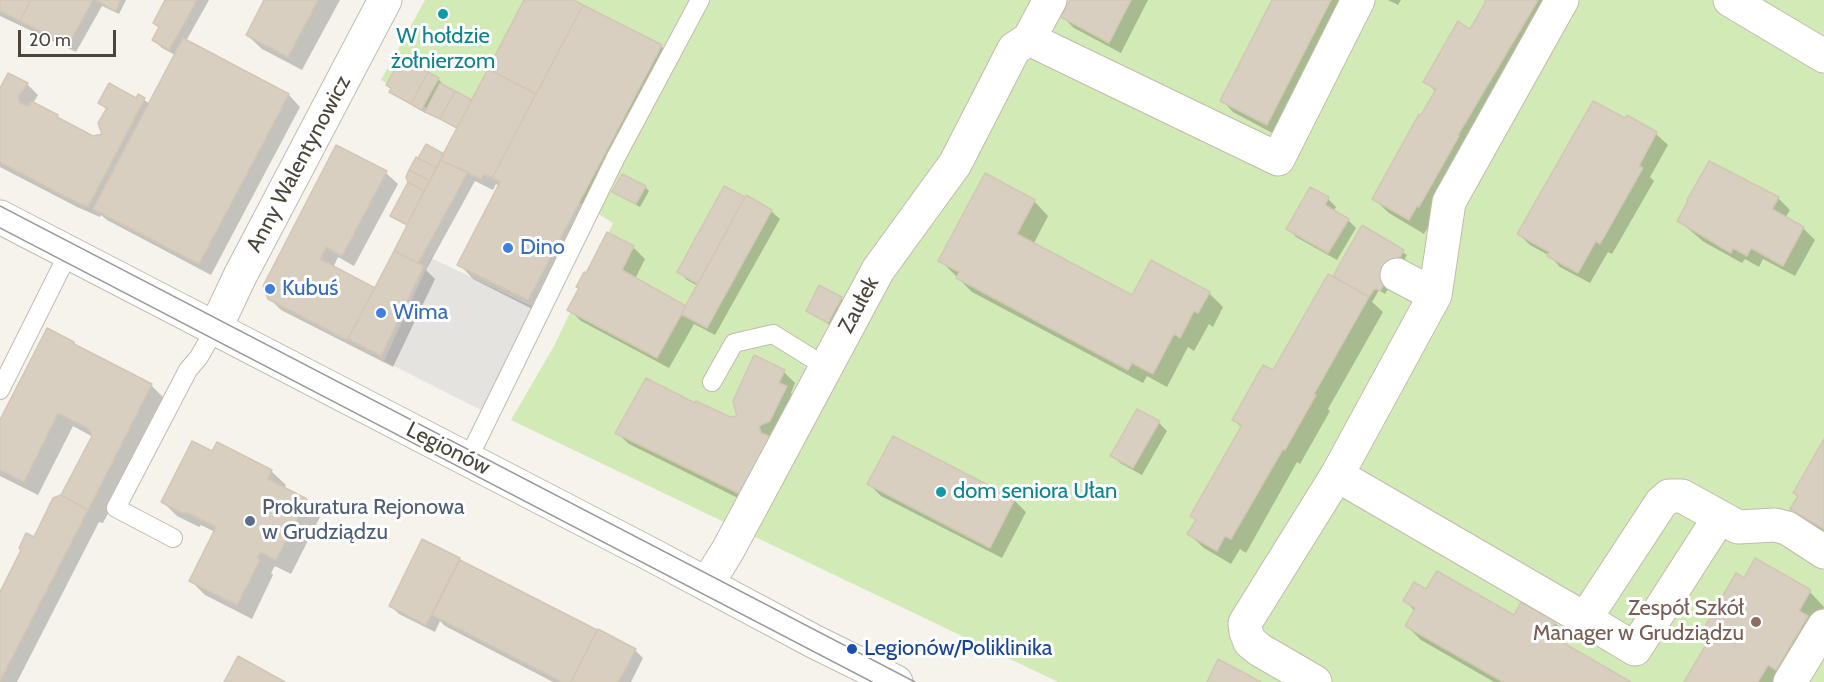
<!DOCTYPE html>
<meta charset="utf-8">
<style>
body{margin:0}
#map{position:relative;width:1824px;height:682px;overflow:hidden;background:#f6f3ec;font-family:Cabin,sans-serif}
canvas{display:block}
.scale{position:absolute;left:18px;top:30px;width:98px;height:27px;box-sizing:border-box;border:3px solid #4b4439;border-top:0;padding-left:8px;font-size:18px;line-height:21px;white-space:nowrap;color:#4b4439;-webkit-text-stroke:4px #fff;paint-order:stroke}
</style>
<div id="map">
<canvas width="1824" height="682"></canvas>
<div class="scale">20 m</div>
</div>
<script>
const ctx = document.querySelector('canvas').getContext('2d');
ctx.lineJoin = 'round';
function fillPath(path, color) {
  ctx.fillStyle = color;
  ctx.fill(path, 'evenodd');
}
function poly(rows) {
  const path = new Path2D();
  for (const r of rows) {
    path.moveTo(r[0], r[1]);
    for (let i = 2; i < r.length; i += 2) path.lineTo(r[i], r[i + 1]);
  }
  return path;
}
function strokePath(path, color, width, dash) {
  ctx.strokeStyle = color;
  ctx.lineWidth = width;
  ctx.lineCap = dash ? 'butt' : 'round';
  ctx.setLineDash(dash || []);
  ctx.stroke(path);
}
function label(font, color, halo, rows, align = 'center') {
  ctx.font = font + ' Cabin,sans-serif';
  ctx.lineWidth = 6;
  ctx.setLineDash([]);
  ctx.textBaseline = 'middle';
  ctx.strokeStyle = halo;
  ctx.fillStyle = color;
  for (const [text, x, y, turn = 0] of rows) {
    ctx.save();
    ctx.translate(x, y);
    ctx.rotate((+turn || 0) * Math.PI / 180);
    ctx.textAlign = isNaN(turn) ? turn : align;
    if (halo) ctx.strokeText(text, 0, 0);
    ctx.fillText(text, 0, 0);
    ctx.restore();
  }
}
const green = poly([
 [425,0,1824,0,1824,682,1058,682,511,420,554,346,613,223,381,80]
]);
const parking = poly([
 [431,258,538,309,487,413,384,361]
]);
const shadow = poly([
 [0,0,126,0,119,14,102,6,76,52,0,16],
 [167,0,209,0,186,41,289,95,300,107,211,275,107,220,101,215,100,217,77,207,0,167,0,91,27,84,38,95,33,103,57,116,64,123,93,137,104,135,107,110,100,103,137,100,139,96,150,104,175,55,162,48,154,40,160,28,155,23],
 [266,0,340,0,302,70,262,49,247,35],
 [526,0,571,0,661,46,675,60,542,314,473,279,459,264,499,186,496,184,493,190,475,181,426,270,435,279,393,367,281,310,269,298,386,173,398,184,354,266,338,257,333,268,375,290,408,226,392,216,410,182,407,177,426,146,443,155,458,129,426,111,425,113,390,92,438,79,442,83,441,85,472,102],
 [1071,0,1148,0,1121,53,1074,28,1063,17],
 [1273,0,1348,0,1278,136,1233,112,1222,100],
 [1388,0,1401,0,1398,5],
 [1488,0,1560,0,1424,234,1389,213,1374,199,1436,92,1425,81,1471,31],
 [1627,117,1656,134,1668,145,1650,177,1654,181,1612,254,1608,252,1590,283,1560,267,1550,256,1530,245,1518,233],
 [645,187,649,191,640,207,614,192],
 [1778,198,1790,210,1785,218,1803,228,1815,240,1795,276,1763,259,1759,267,1745,259,1742,263,1704,242,1679,221],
 [1328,199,1336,207,1333,212,1348,220,1356,228,1337,260,1296,237,1288,228],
 [1034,201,1048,216,1033,245,1132,297,1209,293,1223,307,1213,327,1209,324,1194,351,1188,347,1167,387,1147,376,1143,383,972,292,940,260],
 [771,211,780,219,715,335,694,324,669,368,581,321,569,309,633,247,645,259,635,279,686,308,698,286,687,280,679,272],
 [1362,227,1407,255,1385,294,1379,290,1372,302,1383,312,1328,409,1330,411,1300,464,1297,462,1246,553,1240,549,1231,564,1204,548,1189,534,1242,428,1234,420,1274,373,1333,278],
 [841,298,845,302,832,326,807,311],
 [74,343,78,348,151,385,166,400,103,523,99,522,17,682,0,682,0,595,62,496,93,437,73,426,38,495,0,476,0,423],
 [784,372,795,383,791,393,798,399,756,507,629,444,617,433,696,405,729,419,739,417],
 [1137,411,1159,423,1167,431,1142,475,1120,463,1112,455],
 [1824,442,1824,534,1806,523,1792,509],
 [213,453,271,471,286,485,284,489,306,500,321,515,291,574,275,566,271,573,273,575,252,619,205,595,191,581,215,532,201,525,199,527,177,516,163,502],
 [869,484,1014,500,1026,512,1002,558,881,496],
 [423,541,598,633,635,650,643,658,631,682,553,682,445,626,440,621,435,632,399,614,391,606],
 [1756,561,1810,592,1824,607,1781,682,1686,682,1714,635,1706,628,1745,580],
 [1427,591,1515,617,1555,623,1569,637,1564,645,1628,682,1494,682,1421,640,1407,626,1415,611,1405,601]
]);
const building = poly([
 [0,0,31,0,20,21,0,11,0,0],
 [31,0,93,0,68,45,20,21,31,0],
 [96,0,121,0,115,11,96,0],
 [165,0,197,0,169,50,152,40,159,27,153,23,165,0],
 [264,0,318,0,288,57,246,35,264,0],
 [524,0,574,0,583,5,536,94,488,69,524,0],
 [1070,0,1131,0,1109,43,1061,17,1070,0],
 [1272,0,1331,0,1267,125,1220,101,1272,0],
 [1485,0,1538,0,1458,135,1459,136,1419,207,1417,206,1409,220,1372,199,1419,114,1421,115,1436,89,1423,82,1458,21,1470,29,1485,3,1485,0],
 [583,5,662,45,528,300,457,265,500,182,492,178,583,5],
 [183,38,289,94,199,264,93,209,183,38],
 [401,58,428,72,411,104,389,92,391,88,386,85,401,58],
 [488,69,536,94,492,178,484,174,481,179,440,160,488,69],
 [428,72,439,78,421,110,411,104,428,72],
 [8,73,28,83,18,97,20,103,28,106,31,101,58,115,57,117,93,136,102,134,98,123,107,108,98,103,109,83,136,98,138,94,145,98,88,207,64,196,0,162,0,88,8,73],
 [440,83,455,91,440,119,425,112,440,83],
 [455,91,472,100,457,128,440,119,455,91],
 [1593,101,1625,118,1627,115,1657,132,1639,166,1643,168,1600,244,1596,241,1578,273,1547,256,1549,252,1517,234,1593,101],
 [426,144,444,154,437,168,418,158,426,144],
 [336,145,387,171,342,256,326,247,320,259,375,288,347,340,268,299,263,286,336,145],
 [416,157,437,168,430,181,409,170,416,157],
 [440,160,468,172,418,263,394,251,440,160],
 [1709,161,1779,197,1772,209,1804,227,1783,266,1751,248,1747,256,1733,248,1731,253,1677,221,1688,201,1687,200,1709,161],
 [409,170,430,181,424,191,408,182,406,177,409,170],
 [985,173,1035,200,1017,234,1132,295,1151,260,1210,292,1198,313,1194,311,1180,338,1174,334,1153,374,1132,363,1128,370,956,278,959,272,938,261,985,173],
 [622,174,646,186,636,204,612,192,622,174],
 [408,182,424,191,407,225,390,216,408,182],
 [724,186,745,197,698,284,677,272,724,186],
 [1310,187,1329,197,1325,205,1349,219,1328,253,1286,229,1310,187],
 [746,195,772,210,707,328,681,314,746,195],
 [1362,225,1404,250,1380,291,1375,288,1369,297,1333,276,1362,225],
 [607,232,634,246,622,270,686,306,657,358,567,310,579,288,576,287,584,272,586,273,607,232],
 [394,251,424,266,381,356,348,339,394,251],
 [1328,274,1369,297,1314,394,1316,395,1285,450,1283,449,1231,539,1225,536,1217,551,1187,534,1196,520,1190,516,1242,425,1232,420,1263,365,1273,370,1328,274],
 [819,285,842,297,828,323,806,311,819,285],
 [47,328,74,342,74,344,152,384,88,510,61,495,92,436,89,429,58,413,24,482,0,470,0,420,47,328],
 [754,355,785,370,779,383,787,386,770,421,759,426,761,433,776,439,744,496,615,433,646,378,695,403,696,401,730,417,737,416,733,401,754,355],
 [1137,409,1160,421,1133,468,1110,456,1137,409],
 [893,436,1015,499,990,548,867,484,893,436],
 [1824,439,1824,529,1790,509,1798,496,1793,493,1824,439],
 [192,441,212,451,217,442,272,470,268,479,307,499,276,560,260,552,257,558,260,560,237,605,189,581,216,527,186,512,184,514,161,502,192,441],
 [61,495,88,510,0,681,0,592,21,550,19,548,26,533,34,537,53,498,61,495],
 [422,539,460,558,426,625,389,606,422,539],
 [1755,558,1811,590,1799,611,1808,616,1776,670,1768,665,1758,682,1684,682,1713,633,1704,628,1736,573,1744,578,1755,558],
 [460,560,597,630,571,682,562,682,432,615,460,560],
 [1437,571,1514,615,1521,602,1556,622,1548,634,1631,682,1503,682,1405,626,1415,608,1403,601,1414,582,1426,589,1437,571],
 [598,629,636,649,627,666,618,682,571,682,598,629],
 [238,656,285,682,224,682,238,656],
 [1218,659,1261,682,1207,682,1218,659]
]);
const service = poly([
 [712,382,734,343,773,334,826,367],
 [0,390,69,252],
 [468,459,616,157,700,0],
 [173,538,116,508,188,370,199,357,215,329]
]);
const minor = poly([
 [1050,0,1029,39,1278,159,1358,0],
 [1730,0,1824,56],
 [1435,295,1449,202,1562,0],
 [215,329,240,276,385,0],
 [1337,475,1585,619,1661,503,1669,496,1682,496,1738,527,1775,525,1787,528,1824,552],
 [707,584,728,550,878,270,955,164,1014,49,1029,39],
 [1585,619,1635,649,1719,518],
 [1315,682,1260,650,1250,642,1246,632,1245,623,1337,475,1435,295,1397,275],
 [1790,682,1824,626]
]);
const tertiary = poly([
 [0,217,654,556,815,642,896,682]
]);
const tram = poly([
 [0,206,915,682],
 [0,228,872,682]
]);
const markers = [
 [443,14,6,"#0f9aa8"],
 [508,248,6,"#3f7fe0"],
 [270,289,6,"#3f7fe0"],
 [381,313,6,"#3f7fe0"],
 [941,492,6,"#0f9aa8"],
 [250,521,6,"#5c6f8a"],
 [1756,622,6,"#8d6e63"],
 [852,649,6,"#1a4fb4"]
];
const cultureNames = [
 ["W hołdzie",443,37],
 ["żołnierzom",443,62],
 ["dom seniora Ułan",953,492,"left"]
];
const streetNames = [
 ["Anny Walentynowicz",299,164,-62],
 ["Zaułek",859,305,-62],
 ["Legionów",448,449,27]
];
const shopNames = [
 ["Dino",520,248],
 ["Kubuś",282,289],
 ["Wima",393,313]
];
const serviceNames = [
 ["Prokuratura Rejonowa",262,508],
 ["w Grudziądzu",262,533]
];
const educationNames = [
 ["Zespół Szkół",1744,609],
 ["Manager w Grudziądzu",1744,634]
];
const transitNames = [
 ["Legionów/Poliklinika",864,649]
];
fillPath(green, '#d2eab5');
fillPath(parking, '#e5e3e0');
fillPath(shadow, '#0003');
fillPath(building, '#d8cfc1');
strokePath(building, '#d3c7b4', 1.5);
strokePath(service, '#c2bbae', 20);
strokePath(minor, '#c2bbae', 35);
strokePath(tertiary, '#c2bbae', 35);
strokePath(service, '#fff', 18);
strokePath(minor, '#fff', 33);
strokePath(tertiary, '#fff', 33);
strokePath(tram, '#9a9a9a', 1.5);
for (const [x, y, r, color] of markers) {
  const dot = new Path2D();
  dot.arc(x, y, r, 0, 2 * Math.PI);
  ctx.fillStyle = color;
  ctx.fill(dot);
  strokePath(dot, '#fff', 2);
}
label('22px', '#0d838f', '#fff', cultureNames);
label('22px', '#4b4439', '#fff', streetNames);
label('22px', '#366cbe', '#fff', shopNames, 'left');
label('22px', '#4e5e75', '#fff', serviceNames, 'left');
label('22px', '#785e54', '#fff', educationNames, 'right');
label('22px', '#164399', '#fff', transitNames, 'left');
</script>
